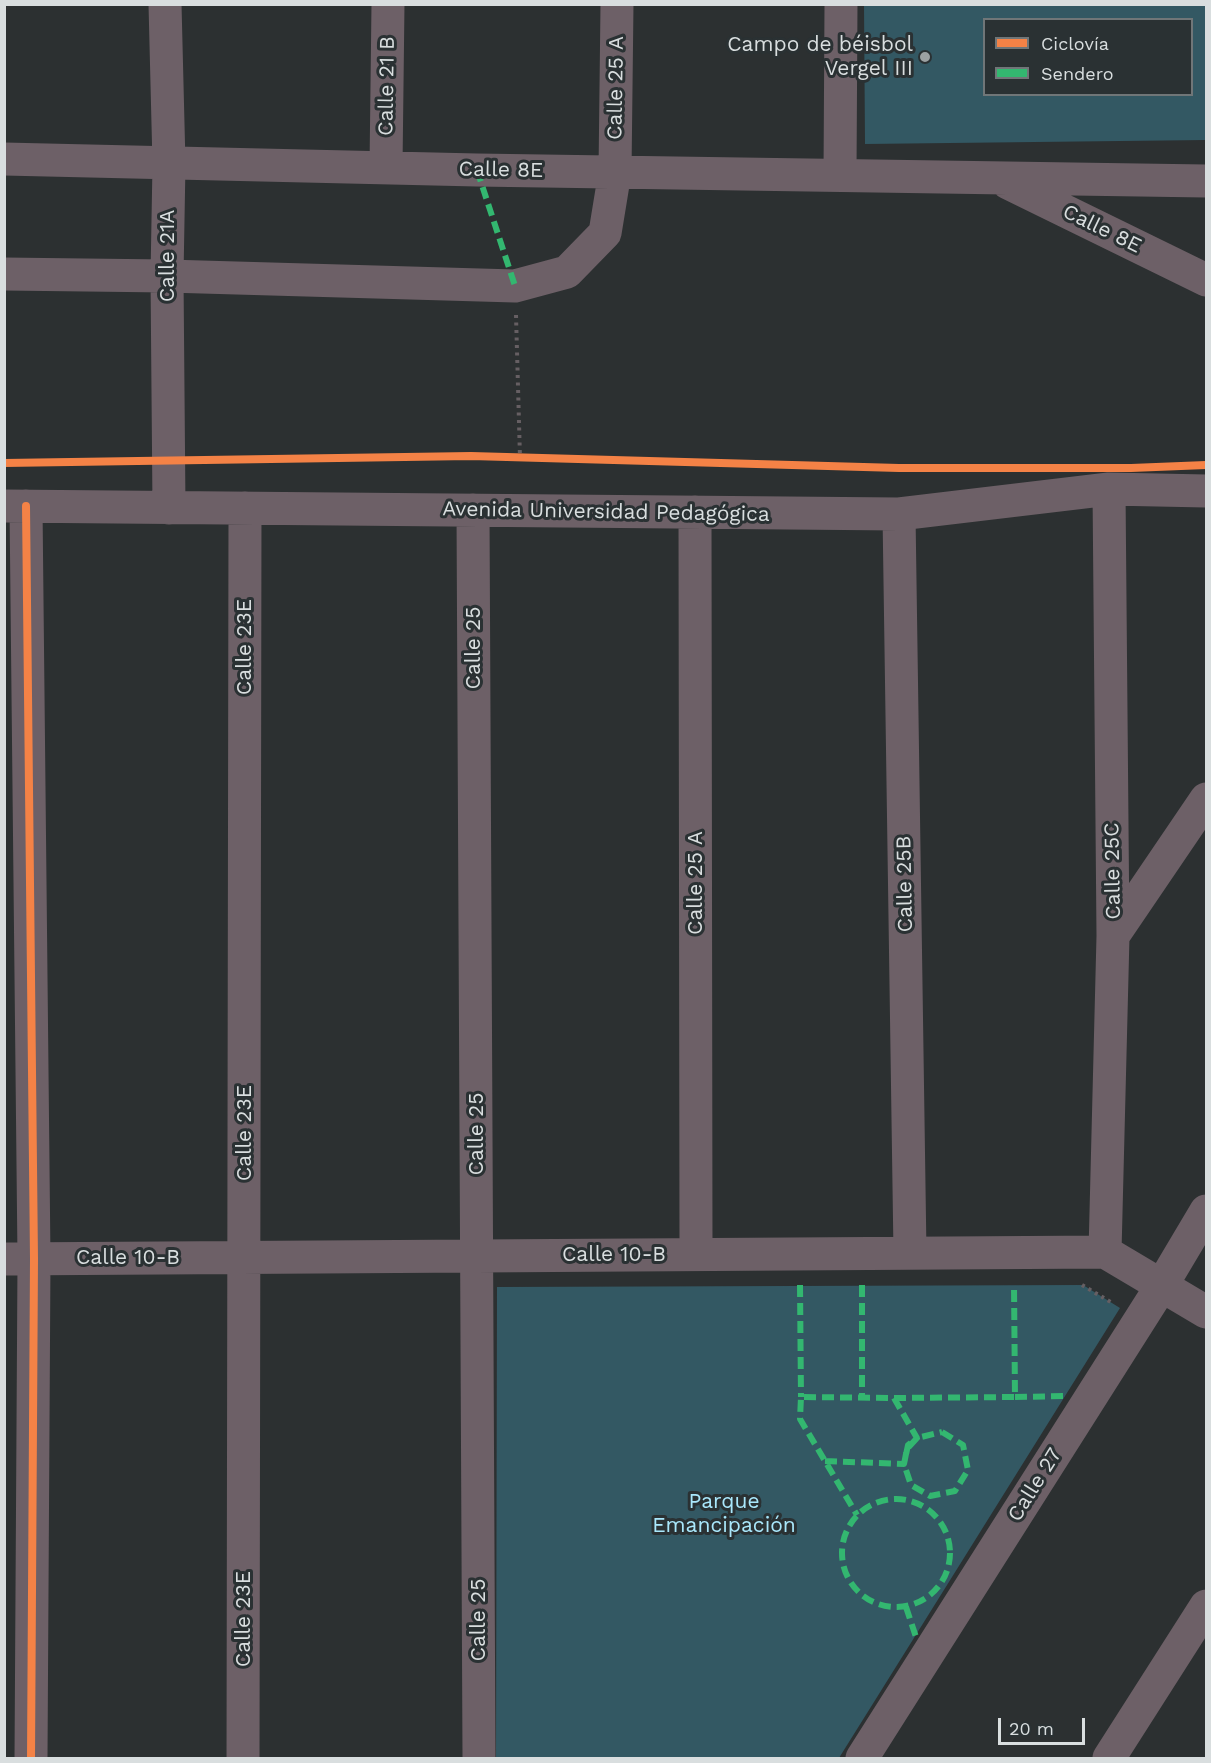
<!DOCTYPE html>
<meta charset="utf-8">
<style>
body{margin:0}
#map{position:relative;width:1211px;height:1763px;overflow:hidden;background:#2c3031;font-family:"Work Sans",sans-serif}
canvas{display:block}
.frame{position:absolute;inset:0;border:6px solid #d9dedf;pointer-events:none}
.legend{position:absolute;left:983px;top:18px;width:210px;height:78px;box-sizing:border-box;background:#2a3133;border:2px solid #707678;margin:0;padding:8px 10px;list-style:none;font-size:18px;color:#d9dedf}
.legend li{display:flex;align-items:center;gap:12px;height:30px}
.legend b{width:30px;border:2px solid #707678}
.scale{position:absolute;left:998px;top:1718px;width:87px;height:27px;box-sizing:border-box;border:3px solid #d9dedf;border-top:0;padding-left:8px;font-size:18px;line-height:21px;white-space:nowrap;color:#d9dedf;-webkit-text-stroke:4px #2a3133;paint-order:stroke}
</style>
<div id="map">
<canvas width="1211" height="1763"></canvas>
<div class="frame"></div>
<ul class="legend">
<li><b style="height:8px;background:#f48246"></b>Ciclovía</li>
<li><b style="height:8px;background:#33b770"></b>Sendero</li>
</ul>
<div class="scale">20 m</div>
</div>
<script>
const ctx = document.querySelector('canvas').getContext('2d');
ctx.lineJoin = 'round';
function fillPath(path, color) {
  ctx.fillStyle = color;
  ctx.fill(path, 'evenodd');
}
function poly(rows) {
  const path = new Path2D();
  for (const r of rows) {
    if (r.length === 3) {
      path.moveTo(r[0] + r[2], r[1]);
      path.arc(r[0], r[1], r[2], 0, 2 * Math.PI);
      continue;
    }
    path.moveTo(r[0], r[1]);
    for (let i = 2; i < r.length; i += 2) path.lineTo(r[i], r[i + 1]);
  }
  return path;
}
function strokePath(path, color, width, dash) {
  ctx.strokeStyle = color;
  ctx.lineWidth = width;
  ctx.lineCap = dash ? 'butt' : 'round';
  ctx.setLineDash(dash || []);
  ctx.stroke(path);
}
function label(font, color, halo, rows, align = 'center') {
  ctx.font = font + ' "Work Sans",sans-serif';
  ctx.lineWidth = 6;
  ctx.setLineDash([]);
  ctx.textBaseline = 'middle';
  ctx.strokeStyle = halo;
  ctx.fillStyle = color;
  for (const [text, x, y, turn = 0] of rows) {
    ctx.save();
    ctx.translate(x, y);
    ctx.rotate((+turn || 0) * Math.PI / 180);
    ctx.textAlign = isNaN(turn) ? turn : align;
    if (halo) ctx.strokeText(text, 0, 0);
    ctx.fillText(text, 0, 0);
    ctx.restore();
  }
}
const green = poly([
 [864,5,1206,5,1206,140,865,144],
 [984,20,1192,20,1192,94,984,94],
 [1083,1285,1120,1308,839,1758,496,1758,497,1287]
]);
const path = poly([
 [516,315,520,458],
 [1082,1285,1114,1304]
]);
const minor = poly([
 [165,4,169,164,167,276,169,508],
 [4,159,477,170,1206,181],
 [386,167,388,4],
 [840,175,841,4],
 [1008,183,1206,280],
 [4,274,167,276,515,286,567,272,605,233,615,172,617,4],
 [4,506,899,514,1109,489,1206,491],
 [26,506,34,1259,31,1758],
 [473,510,479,1758],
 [695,512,696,1254],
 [899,514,910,1253],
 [1113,936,1206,799],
 [1105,1252,1113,936,1109,489],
 [4,1259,1105,1252,1206,1312],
 [243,1758,245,508],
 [862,1758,1162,1285,1206,1211],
 [1109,1758,1206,1606]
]);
const quiet = poly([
 [477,170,515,286],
 [800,1285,801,1397],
 [862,1285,862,1397],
 [1015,1397,1065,1396],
 [894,1398,1015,1397,1014,1285],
 [942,1432,963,1445,968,1470,955,1491,930,1496,911,1485,904,1464,907,1449,917,1438,942,1432],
 [825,1461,904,1464,908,1445,917,1438,894,1398,801,1397,800,1419,825,1461,857,1515],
 [896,1553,54],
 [906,1607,916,1637]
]);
const cycleway = poly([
 [4,463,471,456,899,468,1131,468,1206,465],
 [26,506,34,1259,31,1758]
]);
const markers = [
 [925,57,6,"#9ca1a2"]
];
const poiNames = [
 ["Campo de béisbol",913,45],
 ["Vergel III",913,69]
];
const streetNames = [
 ["Calle 21 B",387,86,-89],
 ["Calle 25 A",616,88,-89],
 ["Calle 8E",501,170,1],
 ["Calle 8E",1102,229,26],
 ["Calle 21A",168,256,-90],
 ["Avenida Universidad Pedagógica",606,512,1],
 ["Calle 23E",245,647,-90],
 ["Calle 25",474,648,-90],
 ["Calle 25C",1113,871,-91],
 ["Calle 25 A",696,883,-90],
 ["Calle 25B",905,884,-91],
 ["Calle 23E",245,1133,-90],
 ["Calle 25",477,1134,-90],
 ["Calle 10-B",614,1255],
 ["Calle 10-B",128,1258],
 ["Calle 27",1035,1485,-58],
 ["Calle 23E",244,1619,-90],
 ["Calle 25",479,1620,-90]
];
const parkNames = [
 ["Parque",724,1502],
 ["Emancipación",724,1526]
];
fillPath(green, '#335863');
strokePath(path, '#665f63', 4, [3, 4.5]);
strokePath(minor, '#6d6067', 33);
strokePath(quiet, '#33b770', 6, [12, 6]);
strokePath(cycleway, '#f48246', 8);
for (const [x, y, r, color] of markers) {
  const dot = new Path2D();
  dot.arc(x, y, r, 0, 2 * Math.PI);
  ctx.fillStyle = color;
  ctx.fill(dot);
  strokePath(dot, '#2a3133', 2);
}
label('21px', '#d9dedf', '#2a3133', poiNames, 'right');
label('21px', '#d9dedf', '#2a3133', streetNames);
label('21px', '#a9e7fb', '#2a3133', parkNames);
</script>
